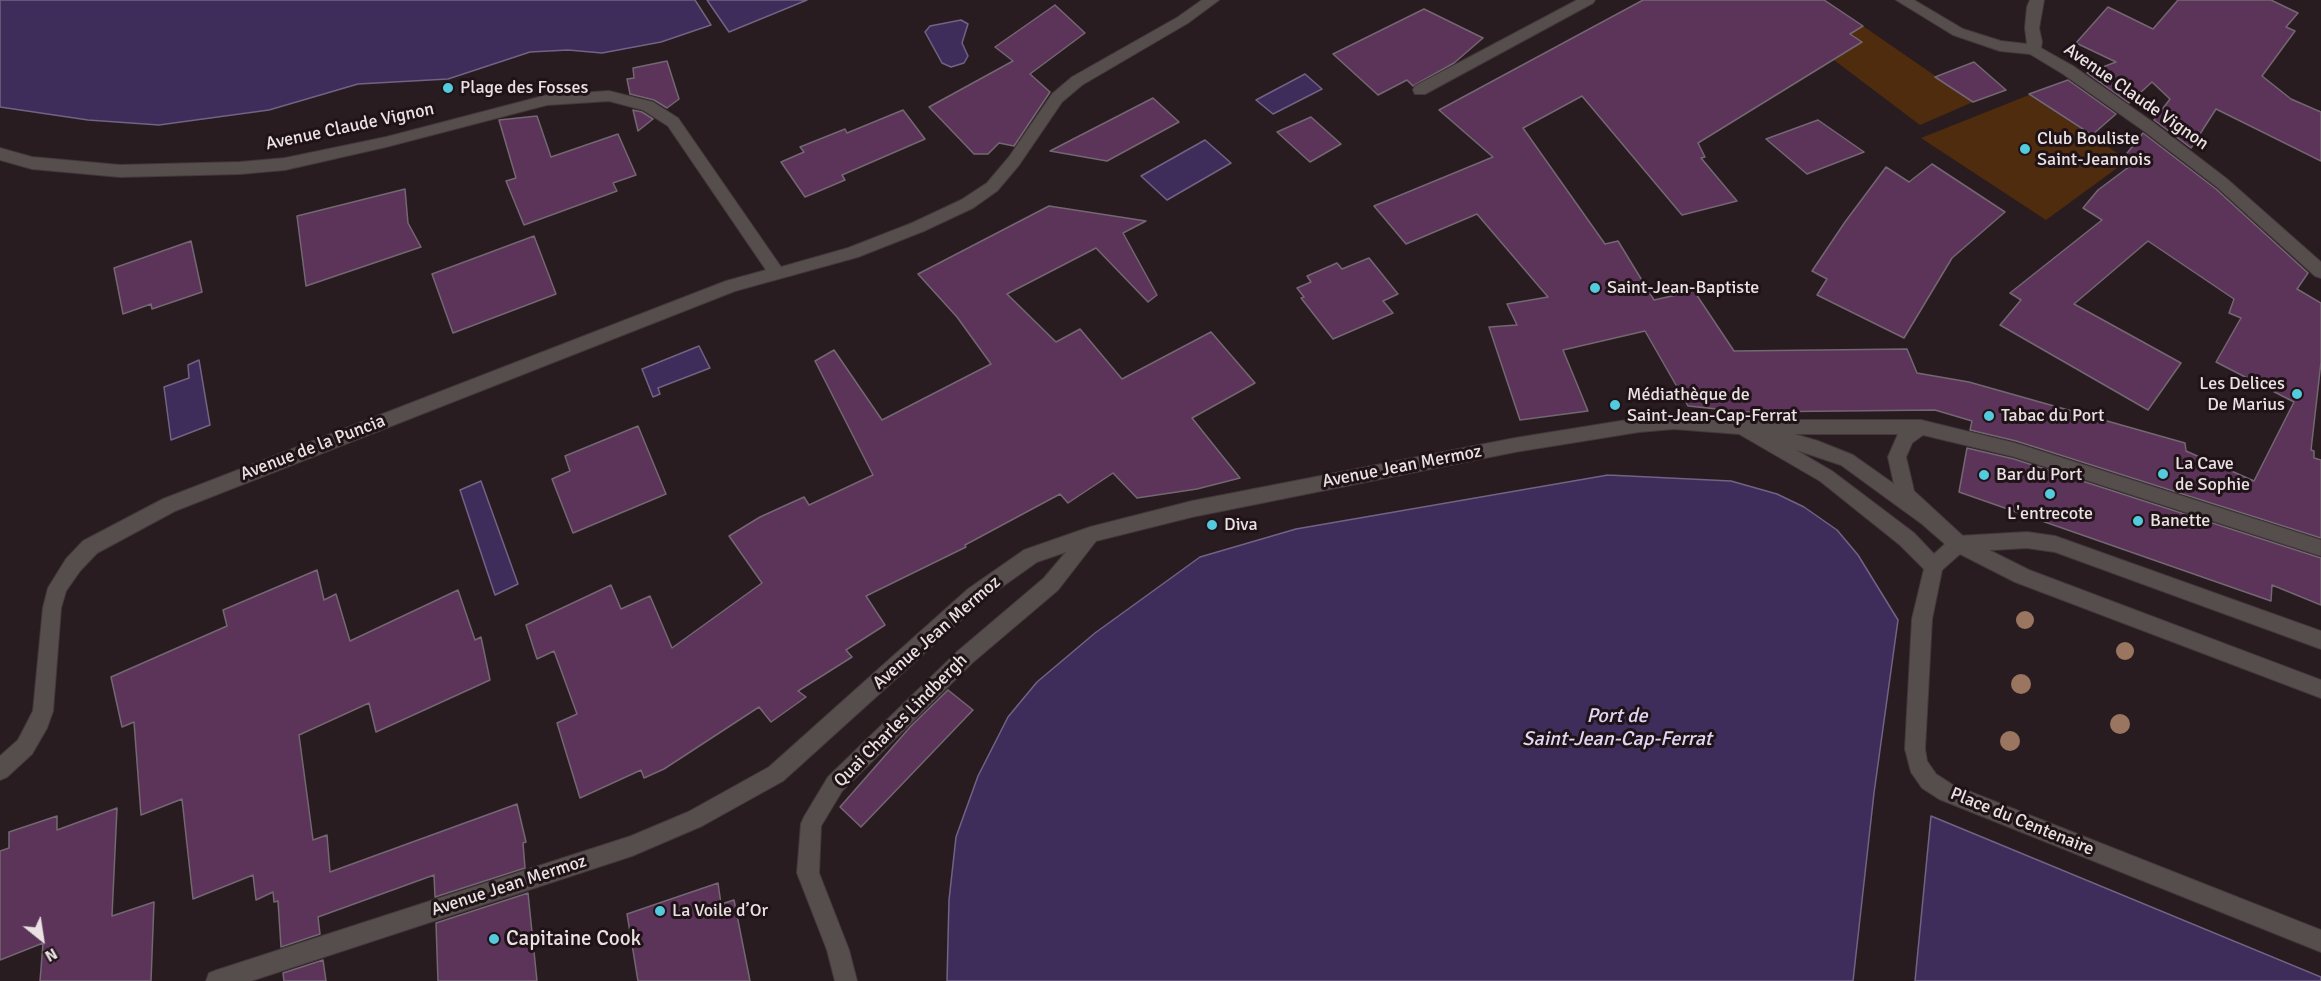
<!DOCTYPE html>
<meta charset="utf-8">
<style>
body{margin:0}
#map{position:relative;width:2321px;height:981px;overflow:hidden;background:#291c20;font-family:Signika,sans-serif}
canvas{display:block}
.north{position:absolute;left:12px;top:909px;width:60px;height:60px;-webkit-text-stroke:4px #1f1317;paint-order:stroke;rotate:150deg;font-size:16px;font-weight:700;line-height:24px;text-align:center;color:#eae1e3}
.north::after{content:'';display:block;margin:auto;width:21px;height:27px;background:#eae1e3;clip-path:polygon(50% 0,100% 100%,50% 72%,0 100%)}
</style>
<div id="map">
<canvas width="2321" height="981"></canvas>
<div class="north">N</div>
</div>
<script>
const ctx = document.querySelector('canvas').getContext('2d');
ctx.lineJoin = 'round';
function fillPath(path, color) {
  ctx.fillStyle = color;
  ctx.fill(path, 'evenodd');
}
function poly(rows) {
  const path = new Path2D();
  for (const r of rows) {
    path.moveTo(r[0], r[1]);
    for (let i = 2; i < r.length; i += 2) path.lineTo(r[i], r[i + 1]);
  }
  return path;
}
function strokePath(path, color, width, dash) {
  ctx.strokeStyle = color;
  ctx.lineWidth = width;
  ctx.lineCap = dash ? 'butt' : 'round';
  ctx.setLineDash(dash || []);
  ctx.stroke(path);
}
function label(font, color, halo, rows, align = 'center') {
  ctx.font = font + ' Signika,sans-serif';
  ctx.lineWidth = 6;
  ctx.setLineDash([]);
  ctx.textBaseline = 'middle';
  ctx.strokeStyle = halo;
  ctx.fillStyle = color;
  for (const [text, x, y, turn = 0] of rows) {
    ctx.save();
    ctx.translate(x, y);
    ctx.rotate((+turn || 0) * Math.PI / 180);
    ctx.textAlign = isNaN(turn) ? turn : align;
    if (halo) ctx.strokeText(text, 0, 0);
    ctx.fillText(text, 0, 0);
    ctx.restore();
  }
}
const green = poly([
 [1863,26,1973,102,1920,125,1822,51,1835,43,1847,51,1861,43,1850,34],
 [2029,95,2128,160,2046,220,1921,138]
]);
const water = poly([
 [0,0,695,0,711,25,661,42,602,53,568,50,530,52,448,79,358,84,269,110,159,125,88,120,0,107,0,0],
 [707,0,807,0,729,32,707,0],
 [961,20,968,24,962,43,968,56,964,63,951,67,942,63,925,32,930,26,961,20],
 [1305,74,1322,89,1273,114,1256,100,1305,74],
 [1205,140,1231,163,1167,200,1141,176,1205,140],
 [699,346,710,368,658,388,660,394,653,397,642,369,699,346],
 [199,360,210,425,171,440,164,387,189,378,188,365,199,360],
 [1608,475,1731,481,1777,494,1804,507,1837,530,1858,555,1898,620,1874,793,1853,981,947,981,949,900,956,837,978,776,1008,717,1037,682,1095,633,1200,557,1296,529,1608,475],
 [481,481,518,584,495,595,460,490,481,481],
 [1931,816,2321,977,2321,981,1915,981,1931,816]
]);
const building = poly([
 [1643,0,1824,0,1863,26,1850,34,1862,42,1698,143,1705,157,1701,158,1737,201,1682,215,1582,96,1523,128,1605,244,1618,241,1654,300,1694,291,1734,351,1907,349,1917,373,1969,382,2185,443,2186,451,2254,481,2294,402,2216,362,2241,318,2229,313,2234,299,2148,241,2074,304,2181,363,2148,410,2000,325,2021,300,2010,293,2102,220,2083,208,2098,190,2134,163,2124,157,2143,133,2216,189,2308,273,2297,289,2321,303,2321,362,2311,450,2314,451,2314,458,2321,460,2321,538,2016,441,1970,430,1972,421,1935,410,1746,412,1688,406,1645,331,1563,350,1588,411,1520,420,1489,327,1517,325,1507,304,1548,297,1477,214,1406,244,1374,206,1493,157,1439,110,1643,0],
 [2178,0,2271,0,2298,13,2286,27,2295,31,2262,76,2291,99,2321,112,2321,161,2216,109,2191,148,2154,120,2170,99,2152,82,2129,103,2087,73,2116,62,2076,43,2108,7,2153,29,2178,0],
 [1055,5,1085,33,1030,74,1050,92,1014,146,999,143,988,154,974,154,929,107,1013,61,995,47,1055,5],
 [1424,9,1483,38,1454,63,1413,86,1407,80,1378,95,1333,54,1424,9],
 [667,61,679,99,667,108,654,100,630,94,627,79,634,78,633,68,667,61],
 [1974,62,2006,90,1973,102,1935,77,1974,62],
 [2068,80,2116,114,2092,135,2029,94,2068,80],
 [1153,98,1179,122,1107,161,1050,151,1153,98],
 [633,110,642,112,653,119,638,131,633,110],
 [903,110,925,139,842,175,845,180,805,197,781,162,804,152,800,147,845,129,847,133,903,110],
 [537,116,551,157,618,134,636,175,613,183,617,191,524,225,506,181,516,178,499,120,537,116],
 [1311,117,1341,144,1310,162,1277,132,1311,117],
 [1818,120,1864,152,1807,174,1766,139,1818,120],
 [1932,164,2005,212,1952,258,1904,338,1817,295,1827,279,1812,271,1845,222,1886,167,1909,182,1932,164],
 [405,189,408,223,421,247,306,286,297,216,405,189],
 [1049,206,1146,221,1123,233,1157,295,1148,302,1096,248,1007,294,1056,342,1080,329,1122,379,1211,332,1255,383,1192,418,1240,478,1197,489,1137,498,1113,473,1068,503,1060,494,965,545,966,547,866,596,885,625,846,650,852,657,798,691,806,697,771,722,759,707,664,769,644,778,641,770,580,798,557,723,577,714,554,651,537,659,526,625,611,585,621,609,650,596,672,648,762,583,729,536,760,517,804,497,809,505,873,475,815,361,834,350,882,420,991,364,957,317,918,274,1049,206],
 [534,236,556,294,453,333,432,274,534,236],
 [191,241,202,292,152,309,151,304,123,314,114,268,191,241],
 [1369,258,1398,294,1383,301,1393,313,1333,339,1301,298,1304,297,1297,288,1311,282,1307,276,1337,263,1342,269,1369,258],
 [638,426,666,494,573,533,552,479,570,471,565,456,638,426],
 [1967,448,2014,459,2321,558,2321,605,2272,585,2271,601,1959,492,1967,448],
 [317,570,324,600,336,594,350,641,458,590,475,640,481,637,490,680,376,732,369,703,299,735,313,840,327,835,330,872,517,804,526,842,523,843,525,868,435,897,434,875,318,917,320,934,281,947,278,901,274,902,273,892,256,900,253,875,193,899,182,799,141,815,134,722,122,727,111,677,227,626,223,610,317,570],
 [948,690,973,710,861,827,840,807,911,726,948,690],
 [117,808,112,916,154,902,151,981,40,981,43,943,0,960,0,851,9,848,9,832,57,816,57,830,117,808],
 [718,883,721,904,734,900,750,981,638,981,627,914,718,883],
 [528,893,537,981,438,981,436,923,528,893],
 [323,960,326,981,284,981,283,973,323,960]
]);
const service = poly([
 [1577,0,1595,0,1593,3,1425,94,1415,94,1413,90,1415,86,1577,0],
 [2027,532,2055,536,2321,631,2321,649,2055,552,2027,548,1958,552,1951,550,1949,544,1951,538,1958,536,2027,532]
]);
const minor = poly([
 [1202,0,1219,0,1188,23,1082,85,1062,102,1019,165,997,191,973,208,924,231,858,257,735,291,175,511,97,553,80,571,66,591,61,608,53,711,47,728,32,754,7,777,0,780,0,756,18,740,33,711,43,608,48,588,66,559,83,541,163,499,726,281,766,270,668,126,643,110,609,101,547,105,386,147,285,170,240,174,120,177,32,169,0,160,0,148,32,157,120,165,240,162,285,158,386,137,547,95,609,91,653,102,678,118,781,267,848,248,912,223,961,200,987,183,1009,157,1052,94,1072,77,1178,17,1202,0],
 [1896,0,1914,0,1963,29,2001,41,2027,44,2025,28,2027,7,2030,0,2044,0,2039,28,2042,42,2041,48,2073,66,2154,123,2227,179,2321,262,2321,278,2315,276,2217,187,2144,131,2063,74,2030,54,2000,51,1953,35,1896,0],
 [1674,415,1742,420,1921,420,2015,443,2321,540,2321,556,2015,457,1923,435,1912,443,1906,457,1914,491,1965,538,2029,570,2321,680,2321,698,2015,582,1960,554,1942,570,1932,619,1925,749,1927,761,1936,774,1953,785,2321,930,2321,952,1939,799,1922,788,1911,772,1905,749,1912,619,1924,569,1900,545,1820,481,1739,434,1674,429,1639,432,1515,452,1192,517,1096,541,1058,590,972,663,842,791,821,826,819,873,849,950,857,981,835,981,827,950,797,873,801,824,804,817,828,777,958,651,1044,578,1066,552,1037,562,982,601,783,781,702,826,632,856,251,981,206,981,209,973,217,970,631,836,688,812,769,767,968,589,1024,550,1090,527,1192,501,1515,438,1639,418,1674,415],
 [1794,434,1898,434,1888,457,1894,484,1853,455,1818,441,1794,434],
 [1796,450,1841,465,1922,524,1945,544,1934,554,1914,533,1832,471,1796,450]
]);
const trees = [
 [2025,620,9],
 [2125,651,9],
 [2021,684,10],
 [2120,724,10],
 [2010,741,10]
];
const markers = [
 [448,88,6,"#54cadd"],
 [2025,149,6,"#54cadd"],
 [1595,288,6,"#54cadd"],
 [2297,394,6,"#54cadd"],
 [1615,405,6,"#54cadd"],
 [1989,416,6,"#54cadd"],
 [2163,474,6,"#54cadd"],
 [1984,475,6,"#54cadd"],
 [2050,494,6,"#54cadd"],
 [2138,521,6,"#54cadd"],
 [1212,525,6,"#54cadd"],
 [660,911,6,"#54cadd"],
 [494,939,6,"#54cadd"]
];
const poiNames = [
 ["Plage des Fosses",460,88],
 ["Club Bouliste",2037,139],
 ["Saint-Jeannois",2037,160],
 ["Saint-Jean-Baptiste",1607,288],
 ["Les Delices",2285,384,"right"],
 ["De Marius",2285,405,"right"],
 ["Médiathèque de",1627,395],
 ["Saint-Jean-Cap-Ferrat",1627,416],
 ["Tabac du Port",2001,416],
 ["La Cave",2175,464],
 ["de Sophie",2175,485],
 ["Bar du Port",1996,475],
 ["L'entrecote",2050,514,"center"],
 ["Banette",2150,521],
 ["Diva",1224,525],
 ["La Voile d’Or",672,911]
];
const streetNames = [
 ["Avenue Claude Vignon",2136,97,35],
 ["Avenue Claude Vignon",350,127,-12],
 ["Avenue de la Puncia",313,448,-21],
 ["Avenue Jean Mermoz",1402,467,-11],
 ["Avenue Jean Mermoz",937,633,-41],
 ["Quai Charles Lindbergh",901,721,-45],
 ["Place du Centenaire",2022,822,22],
 ["Avenue Jean Mermoz",509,886,-18]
];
const waterNames = [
 ["Port de",1617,717],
 ["Saint-Jean-Cap-Ferrat",1617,740]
];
const nearPoinames = [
 ["Capitaine Cook",506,939]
];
fillPath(green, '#4f2c0d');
fillPath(water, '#3e2d5b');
strokePath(water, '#726384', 1.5);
fillPath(building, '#5c345a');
strokePath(building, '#736772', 1.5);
strokePath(service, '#44383b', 2);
strokePath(minor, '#44383b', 2);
fillPath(service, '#554e4d');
fillPath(minor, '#554e4d');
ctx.fillStyle = '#9a755f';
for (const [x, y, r] of trees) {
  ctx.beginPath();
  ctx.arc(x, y, r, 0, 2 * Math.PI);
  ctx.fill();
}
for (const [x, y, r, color] of markers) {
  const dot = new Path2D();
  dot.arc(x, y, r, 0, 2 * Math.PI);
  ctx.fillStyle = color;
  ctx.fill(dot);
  strokePath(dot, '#1f1317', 2);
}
label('18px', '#eae1e3', '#1f1317', poiNames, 'left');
label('18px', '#eae1e3', '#1f1317', streetNames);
label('italic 20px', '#e0d6f6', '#1f1317', waterNames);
label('21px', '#eae1e3', '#1f1317', nearPoinames, 'left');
</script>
